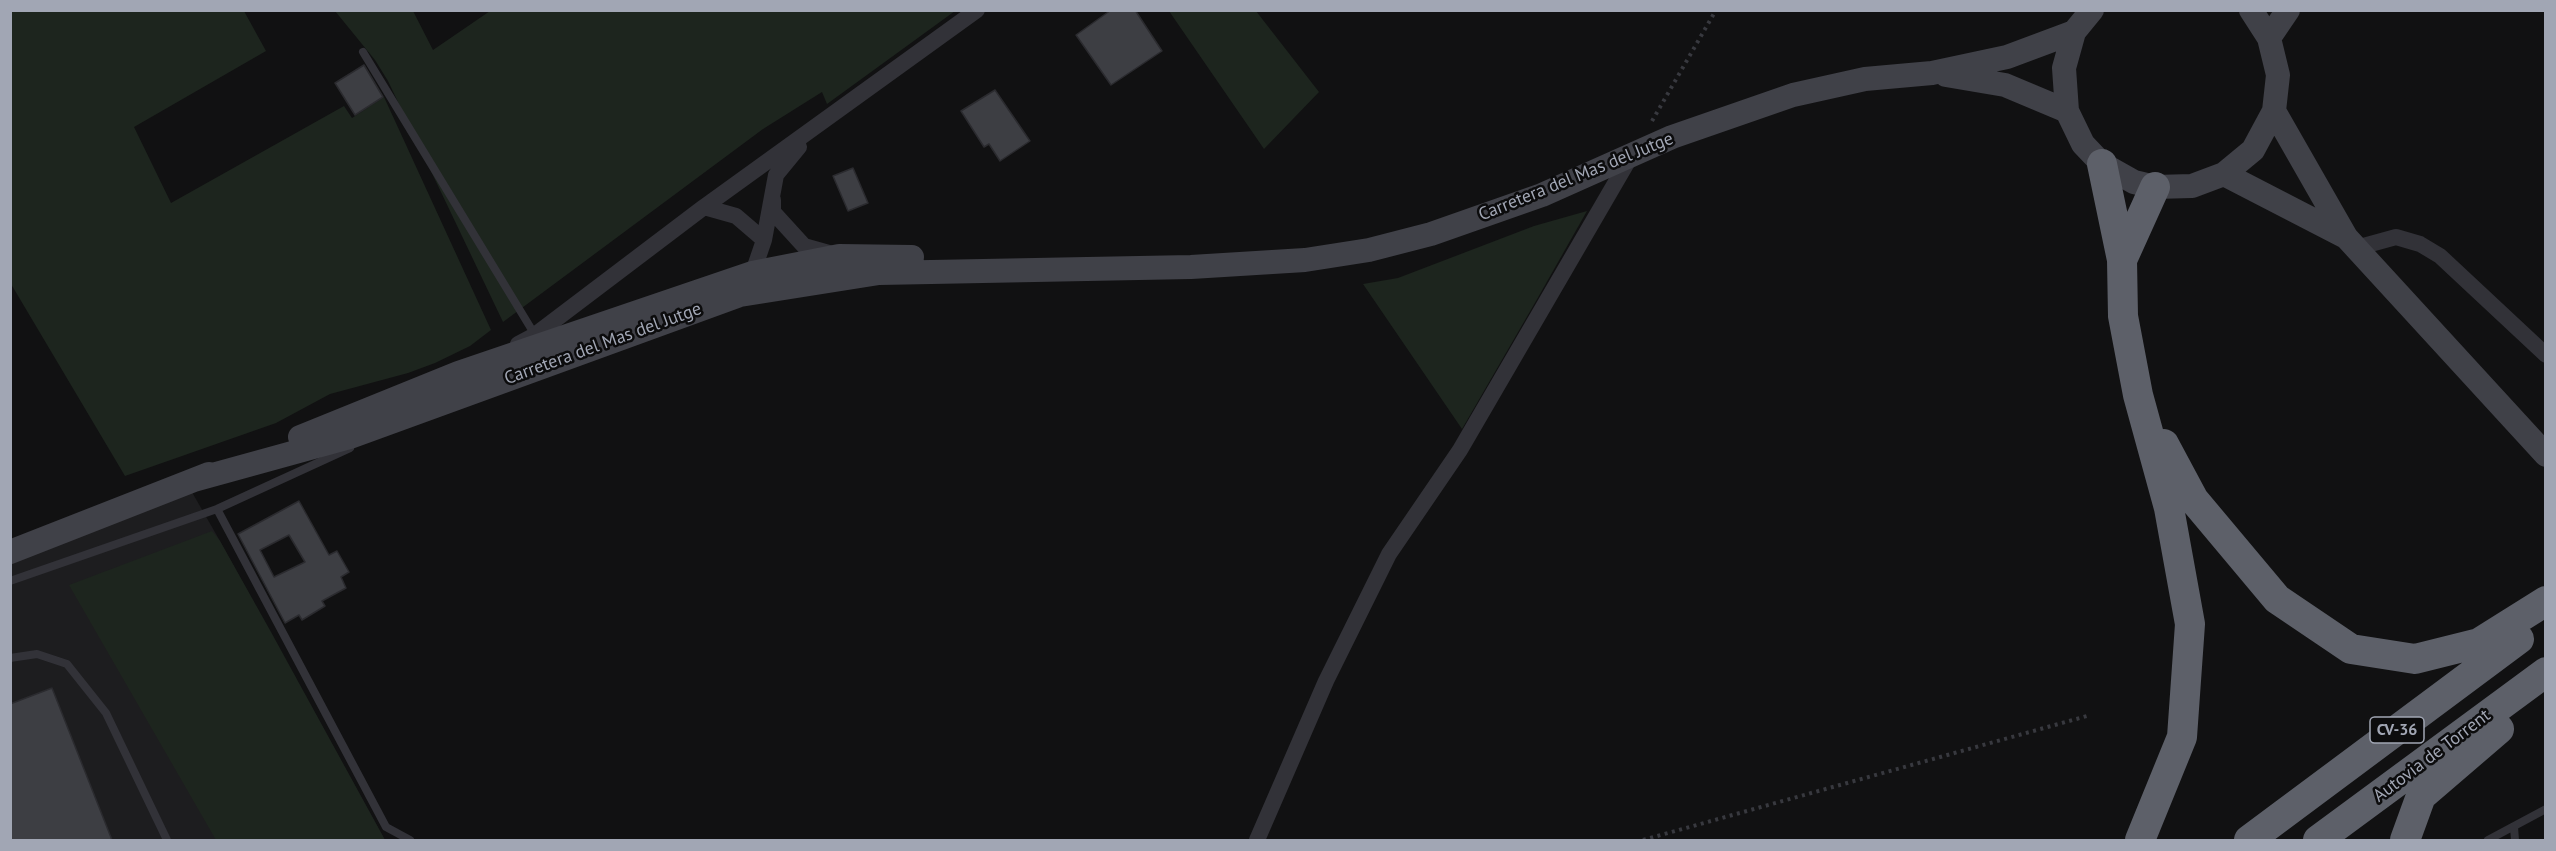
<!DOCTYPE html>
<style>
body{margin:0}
#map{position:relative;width:2556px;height:851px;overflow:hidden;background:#111112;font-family:"PT Sans",sans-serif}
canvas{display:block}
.frame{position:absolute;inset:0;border:12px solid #a1a6b4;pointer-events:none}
</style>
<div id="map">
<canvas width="2556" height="851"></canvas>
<div class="frame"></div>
</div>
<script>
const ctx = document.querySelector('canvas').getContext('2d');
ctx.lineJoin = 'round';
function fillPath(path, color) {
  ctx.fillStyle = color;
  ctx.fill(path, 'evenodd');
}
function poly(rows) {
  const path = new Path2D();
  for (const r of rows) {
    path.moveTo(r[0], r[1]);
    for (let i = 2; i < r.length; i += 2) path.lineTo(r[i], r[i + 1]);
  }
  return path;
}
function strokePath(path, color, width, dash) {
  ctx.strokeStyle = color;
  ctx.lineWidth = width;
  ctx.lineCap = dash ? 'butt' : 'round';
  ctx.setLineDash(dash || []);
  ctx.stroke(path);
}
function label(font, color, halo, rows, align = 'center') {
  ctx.font = font + ' "PT Sans",sans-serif';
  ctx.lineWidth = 5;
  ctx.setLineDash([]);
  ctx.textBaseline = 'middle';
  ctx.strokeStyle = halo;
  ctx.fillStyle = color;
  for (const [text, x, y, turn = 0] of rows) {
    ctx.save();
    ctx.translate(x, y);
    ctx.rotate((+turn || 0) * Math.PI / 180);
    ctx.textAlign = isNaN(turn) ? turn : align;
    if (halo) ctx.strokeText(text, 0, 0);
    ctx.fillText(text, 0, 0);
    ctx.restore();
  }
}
const built = poly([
 [181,473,220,541,385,840,11,840,11,542]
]);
const green = poly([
 [10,11,244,11,266,51,134,127,171,203,344,106,352,118,384,97,491,330,470,346,435,363,408,373,330,394,276,423,125,476,11,284],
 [335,11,413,11,433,50,490,11,955,11,827,104,822,92,763,129,503,322,388,81,375,60],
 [1169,11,1256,11,1319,92,1264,149],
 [1587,211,1536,301,1462,429,1363,284,1398,278,1534,226],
 [212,531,220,541,271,632,385,840,216,840,69,585]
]);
const building = poly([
 [1111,10,1135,10,1162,51,1111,85,1076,35,1111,10],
 [364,65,383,97,355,115,335,83,364,65],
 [995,90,1030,141,1000,161,989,144,984,147,961,111,995,90],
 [853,168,868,203,848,211,833,176,853,168],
 [299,501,329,555,337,551,349,572,341,577,346,588,322,601,325,606,302,620,299,615,285,623,238,534,299,501],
 [289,535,305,562,274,577,260,550,289,535],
 [52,688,112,840,10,840,10,704,52,688]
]);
const path = poly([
 [1652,121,1716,10],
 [1643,840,2087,716]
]);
const lane = poly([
 [363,52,535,335],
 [217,509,386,827,410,840],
 [10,581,217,509,350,448],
 [10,658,37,654,67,664,106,713,167,840],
 [2514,827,2515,840],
 [2488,840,2546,809]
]);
const street = poly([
 [773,200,773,212,804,246,836,255],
 [704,207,736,216,764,240],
 [2356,248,2396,237,2420,244,2440,256,2546,355],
 [750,281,764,240,776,175,799,147],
 [518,344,535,335,704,207,977,10],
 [1257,840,1326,681,1389,554,1460,450,1631,156]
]);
const secondary = poly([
 [2092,10,2074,32,2064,68,2067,111,2083,144,2102,164,2134,182,2155,187,2192,186,2224,174,2253,150,2274,111,2278,75,2269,38,2251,10],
 [2269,38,2288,10],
 [1946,75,2005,85,2067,111],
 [2274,111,2346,237,2546,455],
 [2224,174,2346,237],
 [300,437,458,373,752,273,839,256,912,257],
 [194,480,350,437,740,295,879,273,1191,267,1305,260,1369,250,1431,234,1542,195,1672,137,1793,95,1865,79,1932,73,2007,57,2074,32],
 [10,552,209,474]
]);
const highway = poly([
 [2102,164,2122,260,2123,316,2138,395,2169,508,2190,624,2182,737,2140,840],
 [2122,260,2155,187],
 [2164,444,2194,500,2277,599,2351,649,2415,659,2479,643,2546,601],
 [2249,840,2519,639],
 [2318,840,2546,672],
 [2405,840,2421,796,2499,729]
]);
const shields = [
 [2397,730,54]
];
const shieldNames = [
 ["CV-36",2397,730]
];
const streetNames = [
 ["Carretera del Mas del Jutge",1576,177,-22],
 ["Carretera del Mas del Jutge",603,344,-20],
 ["Autovia de Torrent",2432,756,-37]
];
fillPath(built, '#1d1d1f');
fillPath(green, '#1d251e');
fillPath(building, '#3d3e43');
strokePath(building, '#2b2b2f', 1.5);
strokePath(path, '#38393f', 4, [3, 4.5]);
strokePath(lane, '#323238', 8);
strokePath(street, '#323238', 16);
strokePath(secondary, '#404148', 24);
strokePath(highway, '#5d6069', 30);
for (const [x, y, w] of shields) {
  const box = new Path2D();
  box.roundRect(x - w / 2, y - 13, w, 26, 4.5);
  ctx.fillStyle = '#0c0c0d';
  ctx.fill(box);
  strokePath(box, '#a1a6b4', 1.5);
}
label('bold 16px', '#a1a6b4', null, shieldNames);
label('18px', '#a1a6b4', '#0c0c0d', streetNames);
</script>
